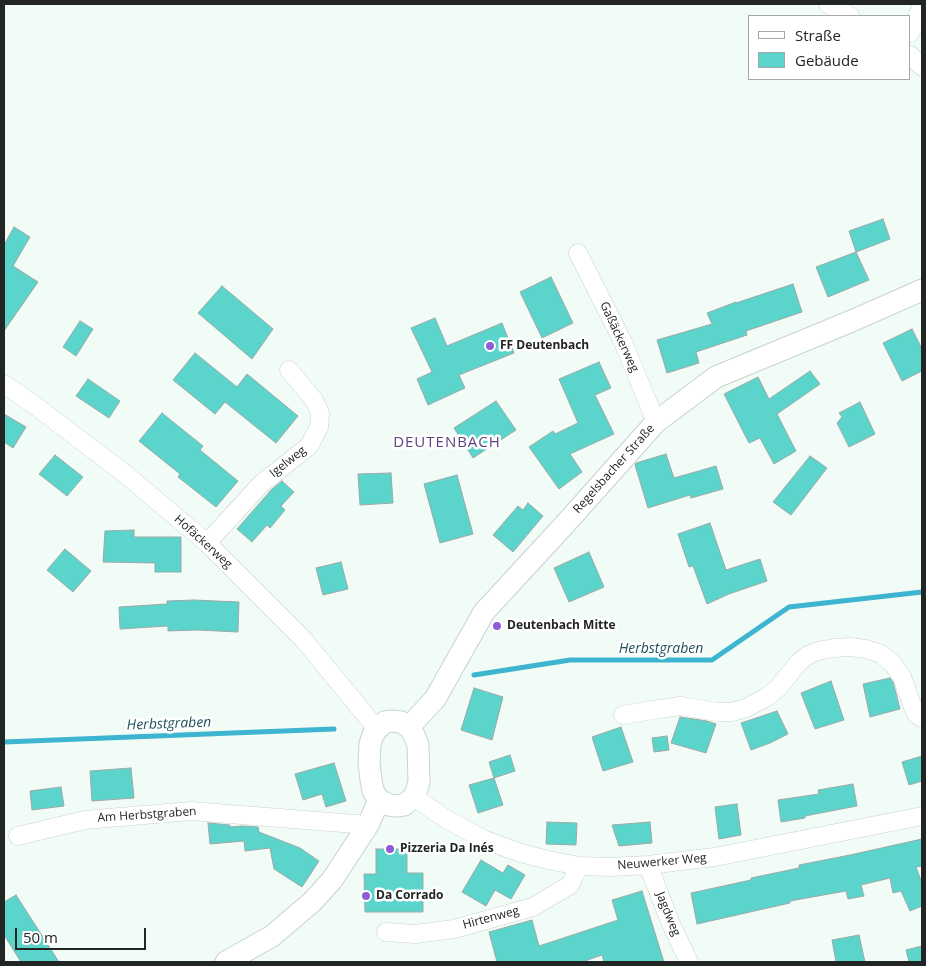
<!DOCTYPE html>
<meta charset="utf-8">
<style>
body{margin:0}
#map{position:relative;width:926px;height:966px;overflow:hidden;background:#f2fcf6;font-family:"Open Sans",sans-serif}
canvas{display:block}
.frame{position:absolute;inset:0;border:5px solid #212523;pointer-events:none}
.legend{position:absolute;left:748px;top:15px;width:162px;height:65px;box-sizing:border-box;background:#fff;border:1px solid #a6a8a7;margin:0;padding:6px 9px;list-style:none;font-size:15px;color:#212523}
.legend li{display:flex;align-items:center;gap:10px;height:25px}
.legend b{width:25px;border:1px solid #a6a8a7}
.scale{position:absolute;left:15px;top:928px;width:131px;height:22px;box-sizing:border-box;border:2px solid #212523;border-top:0;padding-left:6px;font-size:15px;line-height:18px;white-space:nowrap;color:#212523;-webkit-text-stroke:4px #fff;paint-order:stroke}
</style>
<div id="map">
<canvas width="926" height="966"></canvas>
<div class="frame"></div>
<ul class="legend">
<li><b style="height:6px;background:#fff"></b>Straße</li>
<li><b style="height:14px;background:#5bd5cb"></b>Gebäude</li>
</ul>
<div class="scale">50 m</div>
</div>
<script>
const ctx = document.querySelector('canvas').getContext('2d');
ctx.lineJoin = 'round';
function poly(rows) {
  const path = new Path2D();
  for (const r of rows) {
    path.moveTo(r[0], r[1]);
    for (let i = 2; i < r.length; i += 2) path.lineTo(r[i], r[i + 1]);
  }
  return path;
}
function strokePath(path, color, width, dash) {
  ctx.strokeStyle = color;
  ctx.lineWidth = width;
  ctx.lineCap = dash ? 'butt' : 'round';
  ctx.setLineDash(dash || []);
  ctx.stroke(path);
}
function fillPath(path, color) {
  ctx.fillStyle = color;
  ctx.fill(path, 'evenodd');
}
function label(font, color, halo, rows, align = 'center') {
  ctx.font = font + ' "Open Sans",sans-serif';
  ctx.lineWidth = 5;
  ctx.setLineDash([]);
  ctx.textBaseline = 'middle';
  ctx.strokeStyle = halo;
  ctx.fillStyle = color;
  for (const [text, x, y, turn = 0] of rows) {
    ctx.save();
    ctx.translate(x, y);
    ctx.rotate((+turn || 0) * Math.PI / 180);
    ctx.textAlign = isNaN(turn) ? turn : align;
    if (halo) ctx.strokeText(text, 0, 0);
    ctx.fillText(text, 0, 0);
    ctx.restore();
  }
}
const stream = poly([
 [474,675,570,660,712,660,789,607,922,592],
 [4,742,334,729]
]);
const building = poly([
 [883,219,890,239,856,252,849,231,883,219],
 [14,227,30,237,13,266,38,282,4,331,4,245,14,227],
 [856,252,869,280,828,297,816,267,856,252],
 [551,277,573,323,542,338,520,292,551,277],
 [793,284,802,312,746,331,747,335,696,352,699,363,667,373,657,340,712,324,707,313,736,302,736,303,793,284],
 [222,286,273,329,252,359,198,313,222,286],
 [435,318,447,346,502,323,514,353,459,375,465,388,428,405,417,379,432,372,411,328,435,318],
 [80,321,93,329,76,356,63,347,80,321],
 [912,329,922,349,922,371,902,381,883,343,912,329],
 [195,353,237,387,247,374,298,416,276,443,225,402,215,414,173,380,195,353],
 [599,362,611,388,595,395,614,434,570,454,582,472,559,489,529,447,553,431,555,434,578,423,559,379,599,362],
 [810,371,820,384,777,414,796,451,774,464,760,438,749,443,724,394,758,377,769,399,810,371],
 [88,379,120,401,109,418,76,396,88,379],
 [496,401,516,430,473,458,454,428,496,401],
 [860,402,875,434,849,447,837,423,842,417,839,413,860,402],
 [162,413,203,446,200,450,238,481,216,507,178,477,180,474,139,441,162,413],
 [4,414,26,427,13,448,4,442,4,414],
 [666,454,674,478,716,466,723,489,691,498,690,495,648,508,635,465,636,463,666,454],
 [55,455,83,477,67,496,39,474,55,455],
 [810,456,827,468,791,515,773,502,810,456],
 [391,473,393,503,360,505,358,474,391,473],
 [457,475,473,534,440,543,424,484,457,475],
 [282,481,294,492,281,506,285,510,270,528,267,525,252,542,237,529,272,489,282,481],
 [528,503,543,516,513,552,493,535,518,506,523,510,528,503],
 [710,523,726,570,760,559,767,581,729,594,707,604,693,566,689,567,678,534,710,523],
 [134,530,134,537,181,537,181,572,155,572,155,563,103,562,105,531,134,530],
 [65,549,91,571,73,592,47,570,65,549],
 [589,552,604,587,569,602,554,568,589,552],
 [341,562,348,589,323,595,316,568,341,562],
 [194,600,239,602,238,632,197,630,168,631,168,626,120,629,119,607,167,604,167,601,194,600],
 [890,678,893,682,896,693,900,709,870,717,863,684,890,678],
 [831,681,844,720,815,729,801,693,831,681],
 [474,688,503,697,492,740,461,730,474,688],
 [777,711,788,734,770,743,751,750,741,723,777,711],
 [680,717,707,721,716,724,706,753,671,743,680,717],
 [621,727,633,762,603,771,592,737,621,727],
 [667,736,669,750,654,752,652,738,667,736],
 [510,755,515,771,494,778,489,762,510,755],
 [922,756,922,781,909,785,902,762,922,756],
 [334,763,346,801,326,807,322,794,303,800,295,774,334,763],
 [131,768,134,798,92,801,90,771,131,768],
 [494,778,503,805,478,813,469,785,494,778],
 [853,784,857,806,805,816,805,818,781,822,778,800,819,794,818,790,853,784],
 [61,787,64,806,32,810,30,791,61,787],
 [737,804,741,835,719,839,715,807,737,804],
 [547,822,577,823,576,845,546,844,547,822],
 [650,822,652,843,619,846,612,825,650,822],
 [208,823,230,825,230,827,242,826,258,827,259,832,300,848,319,861,302,887,274,869,270,848,245,851,244,841,210,844,208,823],
 [922,839,922,866,916,867,922,883,922,906,910,911,901,891,893,893,890,878,861,885,864,896,848,899,846,891,790,901,790,903,697,924,691,893,751,880,751,878,799,868,799,865,850,855,922,839],
 [376,849,407,849,407,873,423,873,423,912,365,912,364,874,376,874,376,849],
 [481,860,503,873,508,865,525,875,511,899,495,890,486,906,462,892,481,860],
 [642,891,664,962,604,962,602,955,582,962,497,962,489,932,532,920,539,946,618,920,612,900,642,891],
 [16,895,59,962,21,962,4,935,4,902,16,895],
 [859,935,865,962,836,962,832,940,859,935],
 [922,946,922,962,909,962,906,950,922,946]
]);
const minor = poly([
 [828,4,850,16],
 [910,33,922,6],
 [910,55,922,67],
 [578,253,623,342,656,422],
 [4,384,33,404,124,473,207,543,303,639,377,729],
 [207,543,261,484,309,446,319,427,320,413,314,400,289,370],
 [623,715,659,709,681,706,717,712,732,712,746,708,767,697,778,688,799,662,808,655,818,651,834,648,850,647,866,649,881,654,892,663,902,677,914,710,916,714,922,718],
 [414,797,446,819,485,840,521,853,548,860,579,866,611,867,648,865,715,857,922,816],
 [18,836,85,820,191,811,368,825],
 [648,865,671,924,689,962],
 [386,932,415,934,454,929,533,907,570,885,579,866]
]);
const tertiary = poly([
 [392,721,401,722,409,727,414,735,418,745,419,782,417,789,414,797,404,805,397,806,389,805,379,800,373,791,371,780,369,763,370,744,373,735,377,729,385,722,392,721],
 [409,727,435,699,484,612,567,522,656,422,716,377,854,320,922,290],
 [226,962,272,936,312,902,332,880,368,825,379,800]
]);
const markers = [
 [490,346,5,"#905cd5"],
 [497,626,5,"#905cd5"],
 [390,849,5,"#905cd5"],
 [366,896,5,"#905cd5"]
];
const streetNames = [
 ["Gaßäckerweg",619,337,65],
 ["Igelweg",288,462,-38],
 ["Regelsbacher Straße",614,469,-48],
 ["Hofäckerweg",203,542,42],
 ["Am Herbstgraben",147,815,-4],
 ["Neuwerker Weg",662,862,-5],
 ["Jagdweg",668,914,68],
 ["Hirtenweg",491,918,-15]
];
const poiNames = [
 ["FF Deutenbach",500,346],
 ["Deutenbach Mitte",507,626],
 ["Pizzeria Da Inés",400,849],
 ["Da Corrado",376,896]
];
const waterNames = [
 ["Herbstgraben",661,649],
 ["Herbstgraben",169,724,-2]
];
const quarterNames = [
 ["DEUTENBACH",447,443]
];
strokePath(stream, '#3eb5d0', 5);
fillPath(building, '#5bd5cb');
strokePath(building, '#9ea8a7', 1);
strokePath(minor, '#c9d2cd', 19);
strokePath(tertiary, '#c9d2cd', 23);
strokePath(minor, '#fff', 18);
strokePath(tertiary, '#fff', 21);
for (const [x, y, r, color] of markers) {
  const dot = new Path2D();
  dot.arc(x, y, r, 0, 2 * Math.PI);
  ctx.fillStyle = color;
  ctx.fill(dot);
  strokePath(dot, '#fff', 2);
}
label('12px', '#212523', '#fff', streetNames);
label('bold 12px', '#212523', '#fff', poiNames, 'left');
label('italic 14px', '#21525e', '#fff', waterNames);
ctx.letterSpacing = '1px';
label('15px', '#5b4380', '#fff', quarterNames);
ctx.letterSpacing = '0px';
</script>
